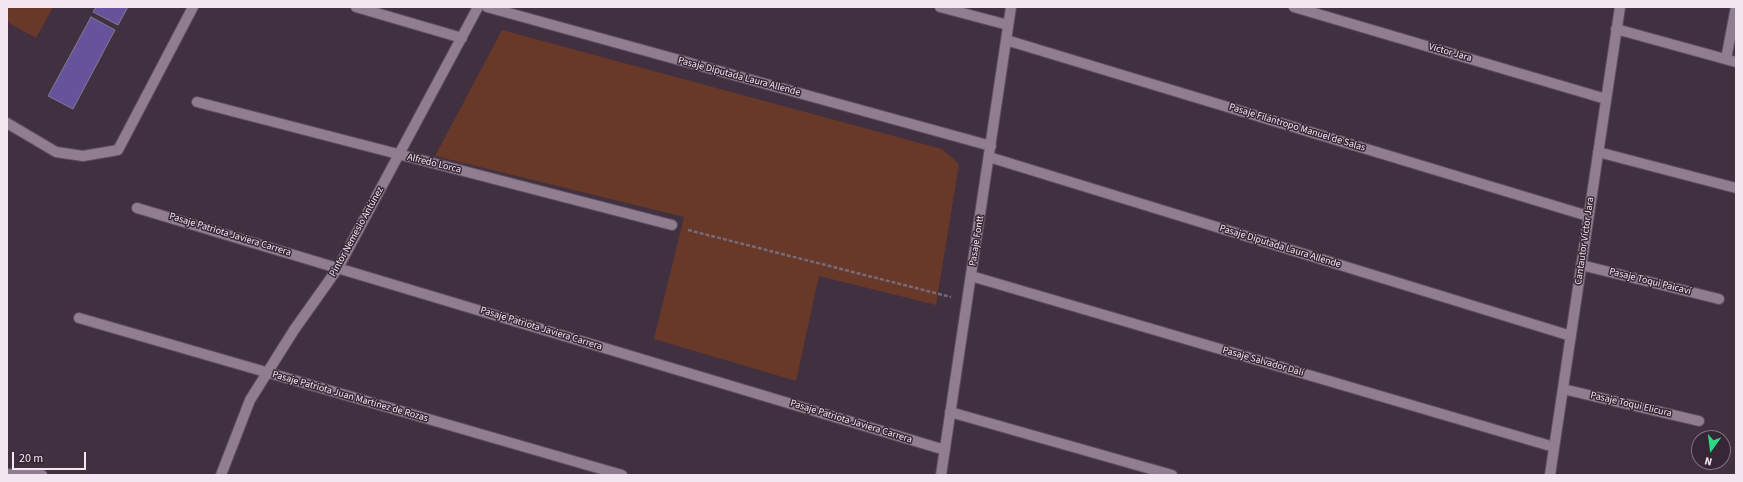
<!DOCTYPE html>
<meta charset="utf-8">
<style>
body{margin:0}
#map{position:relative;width:1743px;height:482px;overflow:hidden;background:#413040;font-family:"Source Sans 3",sans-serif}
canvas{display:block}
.frame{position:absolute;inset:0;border:8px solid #f2e7f1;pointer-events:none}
.north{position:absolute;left:1691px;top:430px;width:40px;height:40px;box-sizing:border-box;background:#372636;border:1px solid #827381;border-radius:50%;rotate:194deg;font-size:11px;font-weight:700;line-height:16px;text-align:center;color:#f2e7f1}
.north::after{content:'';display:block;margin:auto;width:14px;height:18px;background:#30d883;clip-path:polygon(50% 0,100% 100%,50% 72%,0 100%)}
.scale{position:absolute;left:12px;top:452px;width:74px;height:18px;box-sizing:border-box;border:2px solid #f2e7f1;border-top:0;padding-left:5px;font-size:12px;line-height:14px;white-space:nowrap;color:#f2e7f1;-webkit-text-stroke:3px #372636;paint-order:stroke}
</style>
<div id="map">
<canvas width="1743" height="482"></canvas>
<div class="frame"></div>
<div class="north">N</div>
<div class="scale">20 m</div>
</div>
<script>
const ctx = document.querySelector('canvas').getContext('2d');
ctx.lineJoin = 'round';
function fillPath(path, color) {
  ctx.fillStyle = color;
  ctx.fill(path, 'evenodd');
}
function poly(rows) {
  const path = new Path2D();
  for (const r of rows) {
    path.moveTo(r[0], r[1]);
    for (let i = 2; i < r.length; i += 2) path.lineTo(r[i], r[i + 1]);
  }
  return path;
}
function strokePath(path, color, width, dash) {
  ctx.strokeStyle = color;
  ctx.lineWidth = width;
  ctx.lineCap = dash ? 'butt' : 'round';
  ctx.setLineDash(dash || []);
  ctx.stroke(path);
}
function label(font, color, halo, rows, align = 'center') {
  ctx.font = font + ' "Source Sans 3",sans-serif';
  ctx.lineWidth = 3;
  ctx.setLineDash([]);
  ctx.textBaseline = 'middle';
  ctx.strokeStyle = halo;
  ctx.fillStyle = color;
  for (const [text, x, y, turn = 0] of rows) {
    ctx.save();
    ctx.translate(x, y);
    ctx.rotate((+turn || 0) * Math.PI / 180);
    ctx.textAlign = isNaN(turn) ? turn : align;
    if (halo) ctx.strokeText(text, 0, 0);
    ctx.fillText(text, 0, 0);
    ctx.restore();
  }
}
const green = poly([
 [7,7,53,7,36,38,7,22],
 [502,30,942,149,959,164,936,305,819,276,796,381,654,339,684,217,435,156]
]);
const building = poly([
 [96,7,128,7,118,25,93,12,96,7],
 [91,17,115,30,73,109,48,96,91,17]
]);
const path = poly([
 [688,230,951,297]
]);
const minor = poly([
 [356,7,462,38],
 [487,7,991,146],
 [940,7,1008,25],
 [1294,7,1606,99],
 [1616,29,1736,62],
 [1006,40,1588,216],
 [1726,59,1736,7],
 [197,102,672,225],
 [7,123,56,152,83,156,118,150,193,7],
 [1598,152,1736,188],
 [989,157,1571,336],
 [137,208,945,450],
 [1581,265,1719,299],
 [971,276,1554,447],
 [79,318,622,475],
 [1563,389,1699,421],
 [950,412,1172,475],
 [7,474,42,475],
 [221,475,250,400,294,330,338,268,478,7],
 [941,475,1011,7],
 [1550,475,1620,7]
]);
const streetNames = [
 ["Víctor Jara",1450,53,16],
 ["Pasaje Diputada Laura Allende",739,77,15],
 ["Pasaje Filántropo Manuel de Salas",1297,128,17],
 ["Alfredo Lorca",434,164,14],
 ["Pintor Nemesio Antúnez",357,232,-61],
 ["Pasaje Patriota Javiera Carrera",230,235,17],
 ["Pasaje Fontt",977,241,-81],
 ["Cantautor Víctor Jara",1585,241,-82],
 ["Pasaje Diputada Laura Allende",1280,247,17],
 ["Pasaje Toqui Paicaví",1650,282,14],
 ["Pasaje Patriota Javiera Carrera",541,329,17],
 ["Pasaje Salvador Dalí",1263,362,16],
 ["Pasaje Patriota Juan Martínez de Rozas",350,397,16],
 ["Pasaje Toqui Elicura",1631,405,13],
 ["Pasaje Patriota Javiera Carrera",851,422,17]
];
fillPath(green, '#683829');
fillPath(building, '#66539c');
strokePath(building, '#7f7a92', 1);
strokePath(minor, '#5d4e5c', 12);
strokePath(path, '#786977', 2.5, [4, 2]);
strokePath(minor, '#917d90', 10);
label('10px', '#f2e7f1', '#372636', streetNames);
</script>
